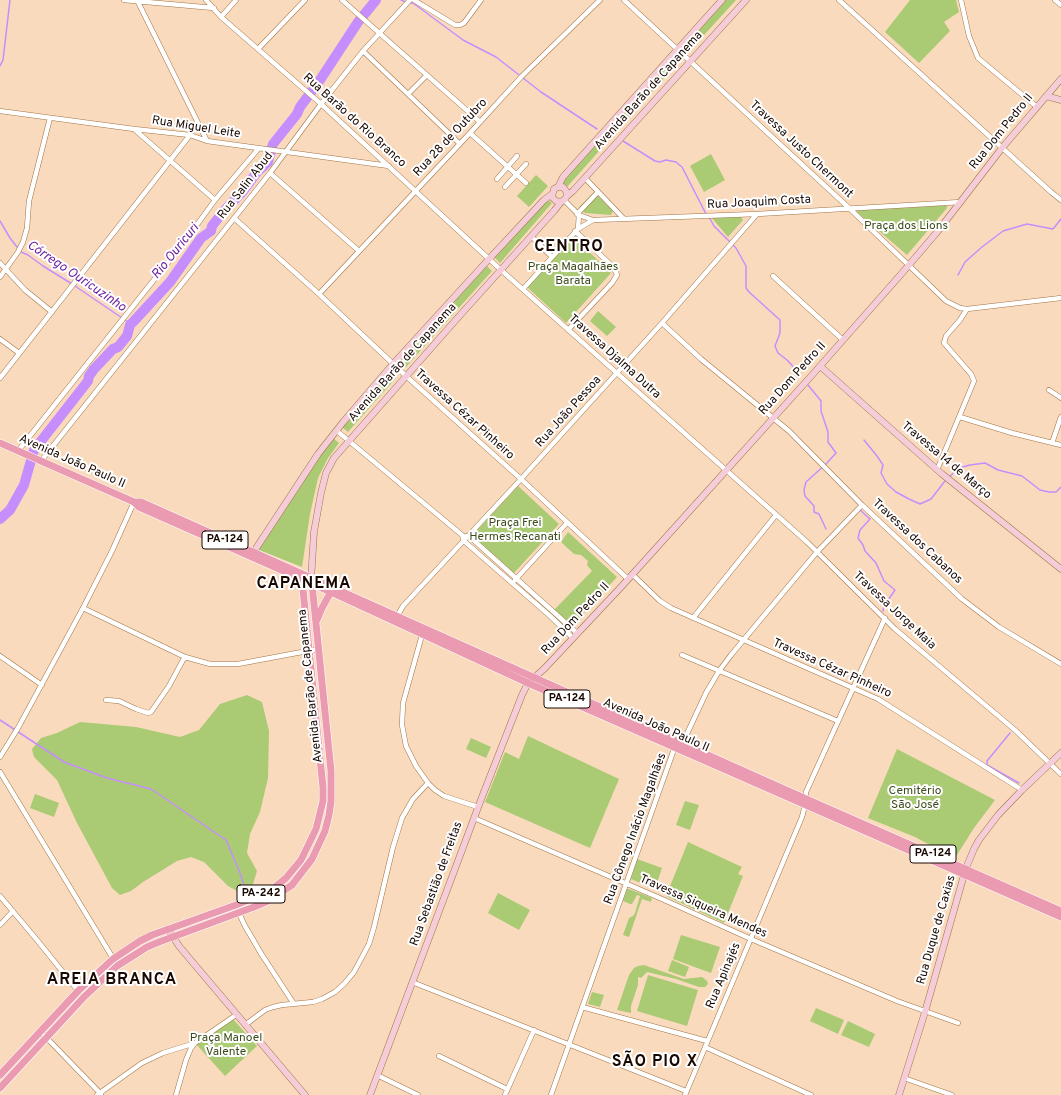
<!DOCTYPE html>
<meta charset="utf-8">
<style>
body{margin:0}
canvas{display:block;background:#f9dabd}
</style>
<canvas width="1061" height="1095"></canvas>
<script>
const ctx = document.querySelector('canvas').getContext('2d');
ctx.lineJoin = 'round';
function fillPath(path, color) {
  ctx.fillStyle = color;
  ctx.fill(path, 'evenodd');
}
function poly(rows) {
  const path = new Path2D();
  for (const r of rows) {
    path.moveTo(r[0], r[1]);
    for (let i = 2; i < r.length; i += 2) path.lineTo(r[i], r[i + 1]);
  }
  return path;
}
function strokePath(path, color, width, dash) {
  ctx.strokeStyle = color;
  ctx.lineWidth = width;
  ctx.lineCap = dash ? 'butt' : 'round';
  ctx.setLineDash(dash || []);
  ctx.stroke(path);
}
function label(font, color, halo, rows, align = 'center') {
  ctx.font = font + ' Overpass,sans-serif';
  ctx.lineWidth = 4;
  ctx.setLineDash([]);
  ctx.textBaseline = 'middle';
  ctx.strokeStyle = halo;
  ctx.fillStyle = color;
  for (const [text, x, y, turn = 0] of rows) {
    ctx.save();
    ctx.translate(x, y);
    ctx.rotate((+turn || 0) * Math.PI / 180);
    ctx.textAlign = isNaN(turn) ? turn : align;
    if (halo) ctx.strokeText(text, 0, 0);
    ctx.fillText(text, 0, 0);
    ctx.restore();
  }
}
const green = poly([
 [724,0,736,0,695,45,688,40],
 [910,0,956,0,959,12,944,22,950,31,919,63,885,32],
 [669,60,675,66,567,187,561,182],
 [711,154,725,180,704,192,690,166],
 [536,175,548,186,529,207,517,196],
 [594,192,613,211,611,215,585,213,579,207],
 [546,198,552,203,500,263,494,257],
 [946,205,947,207,947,208,907,255,857,212,858,209],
 [711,217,741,217,743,220,728,237],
 [573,236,611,273,566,323,527,287],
 [486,265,492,271,405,368,399,363],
 [598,311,616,327,607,336,590,321],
 [389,372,396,378,348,432,342,427],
 [333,438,339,443,328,458,318,478,310,514,302,567,254,548],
 [518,486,559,524,513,574,471,537],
 [568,532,617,577,572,626,554,610,592,571,587,565,588,561,581,555,574,554,561,542],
 [247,695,262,702,269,731,268,778,260,812,250,834,247,853,257,871,253,884,237,891,228,886,204,862,191,857,177,861,143,882,131,891,120,895,112,888,77,823,57,780,34,757,32,749,41,738,57,733,80,722,136,727,180,737,199,730,220,704],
 [528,736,619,779,590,848,485,802,505,752,519,759],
 [471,738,491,747,486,758,466,749],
 [897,749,995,800,974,828,955,858,915,837,868,818],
 [35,794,59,803,54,817,30,808],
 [685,801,699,805,690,830,676,825],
 [688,842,742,867,738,874,743,876,724,923,666,896],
 [637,859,662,868,655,889,631,879],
 [627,889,629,889,652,898,651,902,642,899,629,937,623,935,629,918,633,916,635,913,640,896,637,895,632,904,630,904,623,901],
 [498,893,530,910,519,930,488,913],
 [681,935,720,947,711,973,673,959],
 [672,960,689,967,685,977,668,971],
 [644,965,684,979,702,977,707,981,708,984,705,987,699,987,676,979,647,972,641,978,639,977,638,978,638,985,631,1006,631,1013,617,1010,629,975,634,968,638,966],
 [648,975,698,990,687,1026,637,1011],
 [592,992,604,995,600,1007,588,1004],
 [816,1008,844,1020,838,1034,810,1021],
 [233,1019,257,1046,225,1076,196,1044],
 [848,1021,875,1034,869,1047,841,1035]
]);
const stream = poly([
 [401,0,406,2],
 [410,3,413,3,463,40,496,57,541,92,597,129],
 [0,66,3,60,10,0],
 [623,141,655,161,660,162,666,160,676,162,682,167,706,214],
 [709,217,714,226,736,248,746,266,746,288,749,292,780,320,780,333,775,346,778,353,787,360,800,374],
 [0,221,10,238,21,252,28,255,43,266,72,284],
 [958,275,965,262,982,247,1003,231,1027,224,1053,229,1061,219],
 [75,286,128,322,130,325],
 [808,385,821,401,821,411,828,432,828,442,836,453,826,464,806,482,804,490,805,496,814,506,814,512,819,514,826,529],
 [864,440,877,456,883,465,881,473,887,484,896,492,909,499,920,504,931,499,945,481],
 [949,477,959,468,970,465,985,463,998,470,1022,476,1040,490,1049,492,1056,492,1061,487],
 [860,510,870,519,860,530,858,538,863,545,865,551,876,563,884,581,895,590,884,606,883,611],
 [0,720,64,762,107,778,151,789,226,840,240,873,246,893],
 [1010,733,987,761,987,765,1019,783]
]);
const river = poly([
 [0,519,10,510,24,485,34,450,88,381,89,376,94,369,113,349,118,347,127,336,130,325,134,321,170,282,201,238,211,231,212,226,223,212,243,191,257,172,268,162,273,144,297,114,300,107,320,80,358,22,376,0]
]);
const street = poly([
 [124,0,214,8],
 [137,0,207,141],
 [206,0,221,17,321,104,501,270,807,542,895,629,1015,730,1061,774],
 [342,0,480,122],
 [414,0,455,25,460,25,464,23,481,0],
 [624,0,849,208,946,301,960,308,967,309,1061,298],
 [839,0,1051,192,1061,200],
 [961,0,969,36,978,58,1037,107],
 [1055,0,1061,5],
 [221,17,236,0],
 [258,49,305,0],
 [363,51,460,144],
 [409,93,427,75],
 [0,111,134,129,190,135,207,141,389,166],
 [134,129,215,200],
 [470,133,526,183],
 [270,173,359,251],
 [585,178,624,219],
 [497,179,517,156],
 [505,187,526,164],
 [564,200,579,215,593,220,757,214,961,202],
 [577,214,598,192],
 [234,218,319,294,406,376,521,479,628,579],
 [578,229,579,215],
 [532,237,552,257],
 [0,263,25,290,52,312],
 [773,276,843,340],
 [0,277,18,252,23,242,27,228,29,201,50,118],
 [523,289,578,229,593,220],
 [319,294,470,133,522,76,600,0],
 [662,323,701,359,789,431,862,505,962,599,999,627,1061,664],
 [568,330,612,283,617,275,616,272,609,263,575,231],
 [0,339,19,353],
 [0,378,190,135],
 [1049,390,1061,398],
 [960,417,1012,433,1061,445],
 [337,431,462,535,464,541,550,616,573,638],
 [1052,443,1061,417],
 [18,451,188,237,215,200,259,148],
 [41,461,270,173,321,104,363,51,410,0],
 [937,470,974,381,971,374,944,343,946,336,960,320,967,309],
 [466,536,469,536,577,633],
 [632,574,660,601,671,608,878,699,1022,790],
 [515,580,567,523],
 [83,608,185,657,210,664,238,664,318,649],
 [396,618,403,606,521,479,662,323,757,214],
 [693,618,776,515],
 [422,635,403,703,402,725,406,746,416,766,428,783,435,790,444,796,478,807],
 [682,655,838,721],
 [0,656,42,685],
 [106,700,119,701,136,709,148,713,151,712,169,686,183,660,186,657],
 [0,757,18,728,83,608,112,551,134,502],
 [0,772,114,960],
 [474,818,662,899,751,939,897,1001,958,1023],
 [0,896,37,940,79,992],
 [238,911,245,926,262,955,294,1004],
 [0,925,13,911],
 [412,982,686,1091],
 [582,1007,707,1041],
 [245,1025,265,1010,273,1007,282,1005,313,1002,322,999,335,992,344,984,354,972,369,944,374,927,393,847,402,818,413,799,428,783],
 [40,1031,101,1094],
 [705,1047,811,1095],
 [439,1056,507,1089],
 [377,1075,418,1095],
 [904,1078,952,1095],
 [97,1095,142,1063,163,1053,195,1043,236,1015],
 [176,1095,186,1060,191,1048,195,1043],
 [505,1095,534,1030],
 [551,1095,673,752,685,738,706,693,719,671,731,655,817,552,862,505],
 [685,1095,802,817,804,809,806,792,885,618]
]);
const secondary = poly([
 [1046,96,1061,100],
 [558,187,563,177,722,0],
 [561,202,556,201,552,197,554,189,558,187,563,187,566,191,567,196],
 [820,366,942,474,1061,569],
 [251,556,318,454,344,421,393,364,489,259,544,200,552,194],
 [311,580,314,532,321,493,326,473,334,458,462,313,554,211,561,202,564,200,567,196,573,191,746,0],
 [168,929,179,946,189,958,305,1095],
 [370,1095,482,797,522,695,528,683,544,669,622,586,813,374,903,272,938,231,1002,148,1061,79],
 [899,1095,925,1012,966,868,974,849,979,840,998,815,1022,790,1061,753]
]);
const primary = poly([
 [0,443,134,502,139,507,331,592,528,683,1061,917],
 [134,502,141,502,804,798,1061,911],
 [317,620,322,608,333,588],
 [0,1075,78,991,113,959,140,941,152,935,236,905,264,893,275,887,286,878,301,860,316,829,323,801,323,788,302,580],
 [0,1088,84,997,117,966,147,947,159,942,254,907,268,901,292,885,312,859,325,831,329,815,331,801,331,771,312,584]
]);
const shields = [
 [225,540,46],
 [567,699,46],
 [933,854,46],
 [261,894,48]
];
const shieldNames = [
 ["PA-124",225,540],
 ["PA-124",567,699],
 ["PA-124",933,854],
 ["PA-242",261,894]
];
const streetNames = [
 ["Avenida Barão de Capanema",649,91,-48],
 ["Rua Barão do Rio Branco",354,121,42],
 ["Rua Miguel Leite",196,128,9],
 ["Rua Dom Pedro II",1002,132,-51],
 ["Rua 28 de Outubro",451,138,-47],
 ["Travessa Justo Chermont",801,150,43],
 ["Rua Salin Abud",246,186,-52],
 ["Rua Joaquim Costa",759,203,-3],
 ["Travessa Djalma Dutra",614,357,42],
 ["Avenida Barão de Capanema",403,363,-48],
 ["Rua Dom Pedro II",793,379,-48],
 ["Rua João Pessoa",569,412,-48],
 ["Travessa Cézar Pinheiro",464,415,42],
 ["Travessa 14 de Março",946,461,40],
 ["Avenida João Paulo II",72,462,24],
 ["Travessa dos Cabanos",917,542,43],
 ["Travessa Jorge Maia",894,611,43],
 ["Rua Dom Pedro II",576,619,-47],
 ["Travessa Cézar Pinheiro",832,669,24],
 ["Avenida Barão de Capanema",311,686,-96],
 ["Avenida João Paulo II",656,726,24],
 ["Rua Cônego Inácio Magalhães",636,829,-70],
 ["Rua Sebastião de Freitas",437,884,-70],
 ["Travessa Siqueira Mendes",703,907,24],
 ["Rua Duque de Caxias",937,930,-74],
 ["Rua Apinajés",724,976,-67]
];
const parkNames = [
 ["Praça dos Lions",906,227],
 ["Praça Magalhães",573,268],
 ["Barata",573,282],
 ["Praça Frei",515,524],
 ["Hermes Recanati",515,538],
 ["Cemitério",915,792],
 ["São José",915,806],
 ["Praça Manoel",226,1039],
 ["Valente",226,1053]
];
const waterNames = [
 ["Rio Ouricuri",176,252,-51],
 ["Córrego Ouricuzinho",76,277,34]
];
const districtNames = [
 ["CENTRO",569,248],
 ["CAPANEMA",304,585],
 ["AREIA BRANCA",112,981],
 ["SÃO PIO X",655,1063]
];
fillPath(green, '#aacb74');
strokePath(stream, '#c68efd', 1.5);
strokePath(river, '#c68efd', 10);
strokePath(street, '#a17444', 5.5);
strokePath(secondary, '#a17444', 7);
strokePath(primary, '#fff', 8);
strokePath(street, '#fff', 4.5);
strokePath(secondary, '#f4cdd8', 6);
strokePath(primary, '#ea9bb1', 7);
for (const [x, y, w] of shields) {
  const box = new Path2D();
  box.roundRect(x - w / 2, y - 9, w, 18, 3);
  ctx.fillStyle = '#fff';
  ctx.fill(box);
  strokePath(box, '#190800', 1);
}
label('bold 11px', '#190800', null, shieldNames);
label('12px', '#190800', '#fff', streetNames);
label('12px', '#3b4c1a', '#fff', parkNames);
label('italic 13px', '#6c20a1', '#fff', waterNames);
ctx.letterSpacing = '1px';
label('bold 16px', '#190800', '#fff', districtNames);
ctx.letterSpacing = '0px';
</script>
